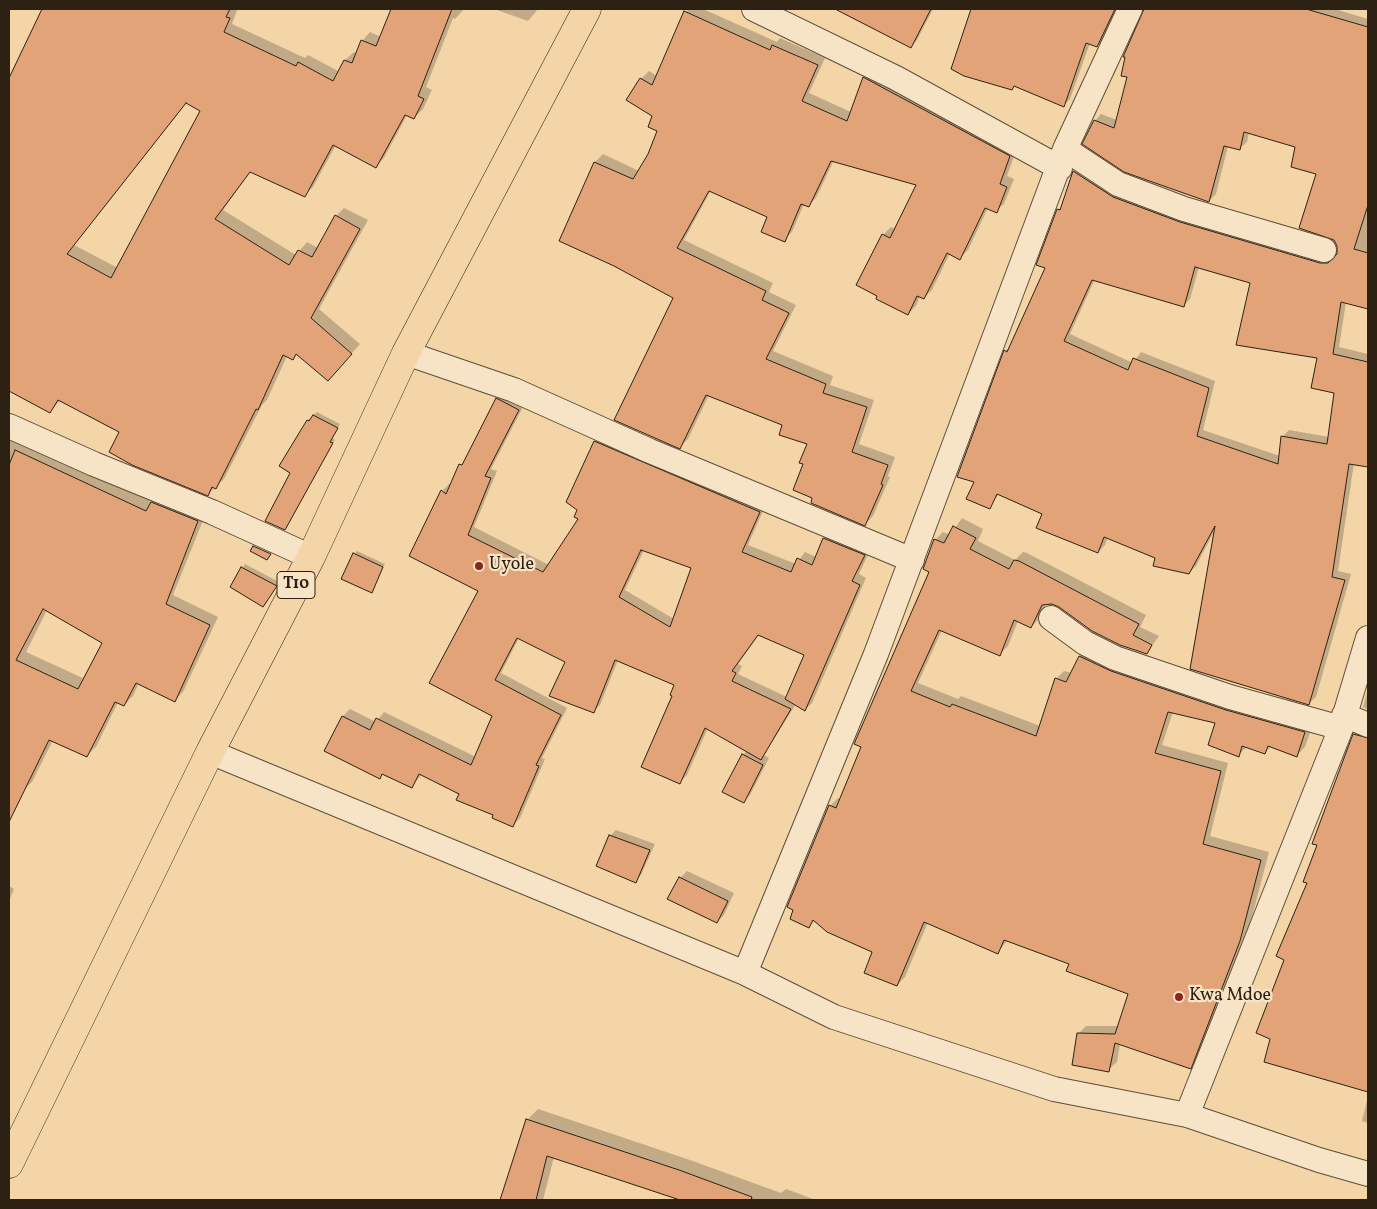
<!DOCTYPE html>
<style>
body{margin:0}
#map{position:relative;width:1377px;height:1209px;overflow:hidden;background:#f3d5a8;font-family:Vollkorn,serif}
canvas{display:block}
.frame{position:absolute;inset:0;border:10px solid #2d2113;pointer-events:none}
</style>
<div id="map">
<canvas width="1377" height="1209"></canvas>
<div class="frame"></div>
</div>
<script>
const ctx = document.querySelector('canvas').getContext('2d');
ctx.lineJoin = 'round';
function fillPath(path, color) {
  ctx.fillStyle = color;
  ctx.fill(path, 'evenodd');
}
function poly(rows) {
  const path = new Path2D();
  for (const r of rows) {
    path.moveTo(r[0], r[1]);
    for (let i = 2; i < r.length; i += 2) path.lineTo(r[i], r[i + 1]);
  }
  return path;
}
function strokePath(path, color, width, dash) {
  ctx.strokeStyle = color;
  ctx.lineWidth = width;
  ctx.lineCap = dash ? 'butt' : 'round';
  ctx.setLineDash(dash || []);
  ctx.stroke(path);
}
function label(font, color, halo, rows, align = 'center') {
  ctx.font = font + ' Vollkorn,serif';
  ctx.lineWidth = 4.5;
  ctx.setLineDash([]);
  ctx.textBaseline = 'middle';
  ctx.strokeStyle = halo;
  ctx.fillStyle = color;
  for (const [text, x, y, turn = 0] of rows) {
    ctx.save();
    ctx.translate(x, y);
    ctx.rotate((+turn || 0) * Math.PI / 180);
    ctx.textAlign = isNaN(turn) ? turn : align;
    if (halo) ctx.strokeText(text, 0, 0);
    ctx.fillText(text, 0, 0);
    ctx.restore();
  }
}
const shadow = poly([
 [44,9,236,9,237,10,232,24,305,58,308,55,340,72,345,60,354,52,357,53,362,41,370,32,381,37,392,9,464,9,455,19,453,18,426,87,432,90,423,109,414,118,407,115,384,158,376,166,336,145,313,187,304,195,251,171,223,210,296,255,307,242,318,248,336,216,344,208,368,220,319,309,360,344,336,371,297,354,292,358,287,356,267,400,262,405,224,479,208,494,120,432,60,400,50,412,9,390,9,81],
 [187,102,201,111,118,268,74,245],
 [494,9,538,9,528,21],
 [688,9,703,9,777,42,780,38,825,58,809,93,851,112,864,78,871,70,1017,148,1007,176,1014,179,1004,204,996,211,988,208,968,250,960,258,950,253,932,290,924,298,920,296,916,306,908,314,883,235,891,227,895,229,918,184,834,160,816,198,808,206,804,204,792,232,784,240,769,216,711,190,684,240,773,283,769,292,796,305,773,351,833,376,830,385,874,400,859,444,895,457,888,476,890,477,873,516,865,524,814,497,805,463,809,443,784,424,709,395,688,439,680,447,675,298,615,264,561,240,595,162,603,154,639,171,649,154,659,130,654,116,628,100,641,79,649,71,657,76],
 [838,9,933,9,917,40,911,47],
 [972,9,1118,9,1104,39,1097,46,1090,43,1070,99,1063,106,1016,85,1012,89,953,69],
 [1145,9,1335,9,1368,19,1368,308,1346,302,1339,347,1368,354,1368,465,1354,463,1338,571,1351,574,1316,697,1309,703,1215,530,1196,566,1189,573,1108,537,1105,545,1098,552,1044,513,999,494,989,507,976,481,1005,351,1012,345,1047,267,1058,210,1063,205,1074,171,1081,165,1186,216,1334,257,1338,256,1339,247,1317,173,1297,146,1249,132,1247,142,1240,148,1228,146,1216,194,1209,201,1095,121,1101,114,1117,120,1129,76,1125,56],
 [1199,267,1252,282,1319,357,1335,392,1329,437,1289,430,1282,437,1280,456,1203,430,1215,381,1141,352,1133,363,1070,334,1095,279,1183,306,1190,299],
 [504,392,525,403,491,469,497,471,474,527,549,565,580,519,595,442,602,434,766,504,748,545,796,564,805,552,816,557,824,538,831,531,871,548,859,574,866,578,812,703,805,710,796,704,764,755,769,758,750,795,743,802,743,755,747,751,708,728,687,775,680,782,674,696,675,684,618,660,600,705,593,712,567,661,519,638,501,673,567,708,542,758,545,759,520,818,513,825,422,774,411,787,384,773,379,777,326,751,343,716,350,709,376,722,384,712,476,757,494,715,480,590,411,556,442,491,449,484,451,485,497,399],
 [644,550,692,567,674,619,625,590],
 [759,635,805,655,787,697,738,674,742,666,738,664],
 [317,412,340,424,333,438,335,440,287,525,292,473,308,420],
 [9,438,25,442,153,502,160,494,206,513,173,595,218,617,183,692,175,700,139,683,133,696,124,705,118,702,96,747,87,755,53,740,32,782,23,790,9,783],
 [47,610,103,642,85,679,26,652],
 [962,518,983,529,978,541,1015,560,1023,552,1027,553,1146,615,1140,627,1159,636,1147,653,1059,606,1046,604,1039,619,1031,627,1018,621,1008,646,1000,654,942,630,918,683,958,699,961,696,1040,726,1056,679,1064,671,1072,673,1080,656,1088,648,1313,724,1305,747,1296,756,1271,746,1265,753,1247,747,1238,755,1217,722,1173,712,1162,745,1228,763,1210,836,1269,852,1248,932,1199,1059,1190,1067,1120,1044,1117,1062,1108,1070,1078,1034,1086,1026,1119,1026,1130,994,1070,963,1008,940,998,952,928,922,905,977,897,985,874,952,815,920,809,926,830,806,838,798,841,799,931,572,935,540,943,532,950,535],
 [357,551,385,564,371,592,354,554],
 [245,564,279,582,263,606,231,586],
 [1368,689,1368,710,1363,707],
 [1361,728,1368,730,1368,1091,1265,1061,1272,1038,1285,959,1355,735],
 [616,830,655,844,641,875,635,881,610,836],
 [687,871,734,893,724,915,717,922,680,878],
 [9,886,14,889,9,901],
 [1368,1096,1368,1123,1362,1121],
 [538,1109,690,1160,781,1193,786,1189,816,1200,679,1200,554,1157,543,1200,500,1200,527,1120]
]);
const building = poly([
 [42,9,230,9,226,17,230,18,224,32,296,66,298,62,333,81,344,60,352,63,361,40,376,46,391,9,452,9,418,96,424,99,414,119,405,115,376,168,333,145,305,197,250,172,215,219,289,265,298,250,312,257,335,215,360,229,311,318,352,354,328,381,296,354,293,360,283,355,258,410,256,409,216,489,212,487,208,496,132,465,109,452,119,432,58,400,50,413,9,391,9,78,42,9],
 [186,103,200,111,111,278,67,254,186,103],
 [835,9,931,9,911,48,835,9],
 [971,9,1115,9,1097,47,1086,43,1064,107,1014,86,1012,90,964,76,951,69,971,9],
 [1144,9,1306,9,1368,27,1368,205,1354,249,1368,253,1368,309,1341,302,1333,354,1368,362,1368,467,1349,464,1332,577,1345,580,1309,705,1190,669,1215,526,1189,574,1153,566,1155,558,1104,537,1098,553,1036,528,1042,514,997,494,990,509,966,499,974,482,957,477,1004,350,1007,352,1045,268,1036,265,1057,209,1060,210,1073,171,1113,197,1180,222,1320,263,1328,263,1337,254,1337,246,1334,240,1299,228,1316,174,1291,167,1295,147,1244,132,1240,150,1224,146,1209,202,1124,172,1082,144,1094,120,1114,128,1127,77,1121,76,1125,57,1123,57,1144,9],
 [1195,267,1250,283,1236,345,1317,358,1311,388,1334,393,1327,444,1281,436,1278,464,1197,436,1209,388,1133,358,1128,370,1064,341,1092,280,1184,307,1195,267],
 [684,11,770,50,772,45,818,65,802,101,847,121,863,77,1010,156,1000,184,1007,187,997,213,985,208,960,260,947,253,924,299,917,296,908,315,876,299,877,296,856,285,882,234,890,238,916,185,831,161,809,207,801,204,785,242,761,232,767,217,709,191,677,248,766,291,762,300,789,313,766,359,826,384,823,393,867,407,852,452,888,465,881,484,883,485,865,526,811,503,812,498,793,490,803,464,799,463,807,444,779,435,782,425,706,395,680,449,614,420,673,298,614,266,559,241,594,162,633,179,648,154,657,131,648,127,652,116,626,100,640,78,652,85,684,11],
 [496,398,519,410,485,476,491,478,468,535,543,572,578,519,574,517,577,510,566,502,594,441,760,512,742,552,791,572,797,558,812,565,823,538,865,555,852,581,860,585,805,711,785,699,804,655,758,635,732,671,736,673,732,681,791,709,761,760,705,728,680,784,641,767,672,696,670,695,674,685,615,660,594,713,549,696,565,662,517,638,495,680,561,715,536,765,539,766,513,827,492,818,493,815,456,800,459,794,419,774,412,788,382,774,380,779,324,751,342,716,370,730,376,718,471,765,492,716,429,683,478,591,409,556,441,490,446,494,459,464,462,465,496,398],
 [641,550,691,568,670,627,619,597,641,550],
 [313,415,338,428,330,442,333,443,285,530,265,521,290,473,279,466,307,420,309,421,313,415],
 [15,450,146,511,151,502,198,521,166,604,210,625,175,702,136,683,124,706,115,702,87,757,49,740,9,822,9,465,15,450],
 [43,609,102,643,78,689,16,660,43,609],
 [953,526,976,538,970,549,1009,569,1014,560,1019,561,1139,624,1133,635,1152,645,1147,654,1120,645,1092,631,1059,607,1052,604,1042,605,1031,628,1014,620,1000,656,939,630,911,691,950,707,952,704,1036,736,1055,678,1066,682,1079,656,1111,671,1226,710,1305,732,1297,757,1268,746,1265,754,1242,746,1239,757,1208,745,1215,723,1168,712,1155,753,1221,771,1203,844,1261,860,1240,941,1191,1069,1115,1043,1109,1072,1072,1065,1077,1033,1115,1034,1128,994,1066,971,1069,964,1004,940,998,954,924,922,897,986,864,973,872,952,827,932,813,920,809,928,790,919,793,910,787,907,829,805,836,808,861,747,854,744,929,572,923,569,934,539,944,543,953,526],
 [253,546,271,554,267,560,250,551,253,546],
 [353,553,383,567,372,593,341,579,353,553],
 [241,567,277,586,263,607,230,587,241,567],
 [1353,734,1368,738,1368,1092,1264,1062,1270,1039,1256,1033,1284,960,1276,956,1307,883,1303,882,1317,845,1312,844,1353,734],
 [742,754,763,765,744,803,722,792,742,754],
 [609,835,650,850,636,883,596,866,609,835],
 [679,877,728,901,717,923,667,899,679,877],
 [526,1119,679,1170,752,1197,751,1200,680,1200,547,1156,536,1200,500,1200,526,1119]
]);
const minor = poly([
 [754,9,896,78,1060,168],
 [1065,149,1118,184,1184,209,1324,250],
 [406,353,514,390,650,451,912,560],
 [9,426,94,464,212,512,311,557],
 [1051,618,1085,643,1115,658,1230,697,1341,728],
 [1344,715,1368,725],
 [210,752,745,973,834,1017,1054,1089,1187,1115,1319,1160,1368,1174],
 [745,973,876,654,1065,149,1130,9],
 [1187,1115,1341,728,1368,638]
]);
const trunk = poly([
 [9,1164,210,752,311,557,406,353,587,9]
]);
const markers = [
 [479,566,5,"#8f2418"],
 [1179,997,5,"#8f2418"]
];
const shields = [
 [296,585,38]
];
const shieldNames = [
 ["T10",296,585]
];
const poiNames = [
 ["Uyole",489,566],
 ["Kwa Mdoe",1189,997]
];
fillPath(shadow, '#0003');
fillPath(building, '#e2a379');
strokePath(building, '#2d2113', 1);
strokePath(minor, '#5e4e38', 26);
strokePath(trunk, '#2d2113', 29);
strokePath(minor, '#f7e4c6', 24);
strokePath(trunk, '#f3d5a8', 28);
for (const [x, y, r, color] of markers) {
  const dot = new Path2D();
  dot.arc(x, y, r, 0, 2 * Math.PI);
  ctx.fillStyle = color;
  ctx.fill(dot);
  strokePath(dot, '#f7e4c6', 2);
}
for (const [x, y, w] of shields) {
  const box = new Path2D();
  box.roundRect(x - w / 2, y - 13.5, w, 27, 4);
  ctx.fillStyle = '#f7e4c6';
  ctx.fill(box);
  strokePath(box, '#2d2113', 1);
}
label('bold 16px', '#2d2113', null, shieldNames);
label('18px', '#2d2113', '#f7e4c6', poiNames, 'left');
</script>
